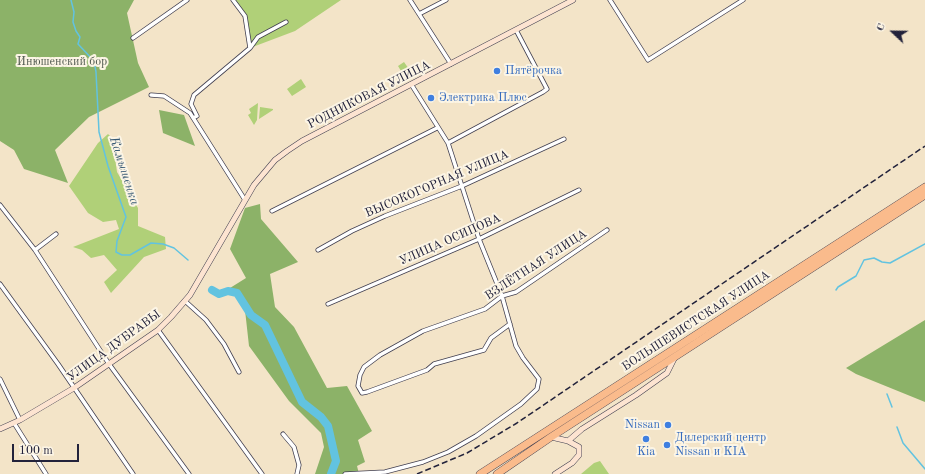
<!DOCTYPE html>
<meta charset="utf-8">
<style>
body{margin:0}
#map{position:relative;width:925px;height:474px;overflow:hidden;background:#f3e4c8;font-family:"Old Standard TT",serif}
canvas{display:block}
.north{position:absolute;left:873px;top:12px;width:40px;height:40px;-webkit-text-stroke:3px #fcf5e5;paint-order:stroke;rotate:292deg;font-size:11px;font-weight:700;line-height:16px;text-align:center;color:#22223b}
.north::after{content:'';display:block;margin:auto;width:14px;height:18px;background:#22223b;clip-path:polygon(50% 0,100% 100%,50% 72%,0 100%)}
.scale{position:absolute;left:12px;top:444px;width:67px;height:18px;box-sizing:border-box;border:2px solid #22223b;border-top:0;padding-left:5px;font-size:12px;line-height:14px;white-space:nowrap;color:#22223b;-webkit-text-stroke:3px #fcf5e5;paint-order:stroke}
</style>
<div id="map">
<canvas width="925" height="474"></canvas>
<div class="north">С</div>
<div class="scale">100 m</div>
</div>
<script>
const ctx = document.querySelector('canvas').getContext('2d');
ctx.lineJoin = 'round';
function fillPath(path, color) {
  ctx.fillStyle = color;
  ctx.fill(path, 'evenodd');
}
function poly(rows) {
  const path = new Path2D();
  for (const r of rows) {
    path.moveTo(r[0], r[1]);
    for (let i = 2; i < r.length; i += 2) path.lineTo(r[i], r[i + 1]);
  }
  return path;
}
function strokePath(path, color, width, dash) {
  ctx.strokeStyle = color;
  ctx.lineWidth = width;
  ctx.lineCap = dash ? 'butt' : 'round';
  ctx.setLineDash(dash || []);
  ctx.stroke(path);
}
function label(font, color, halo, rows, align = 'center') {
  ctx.font = font + ' "Old Standard TT",serif';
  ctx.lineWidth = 4;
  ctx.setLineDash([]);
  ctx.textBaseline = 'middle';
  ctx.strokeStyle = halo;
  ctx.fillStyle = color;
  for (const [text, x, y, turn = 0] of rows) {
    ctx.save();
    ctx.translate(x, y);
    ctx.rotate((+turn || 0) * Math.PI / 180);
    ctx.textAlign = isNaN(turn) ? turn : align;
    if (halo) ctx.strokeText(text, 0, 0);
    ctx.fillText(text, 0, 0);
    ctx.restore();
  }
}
const green = poly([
 [233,0,341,0,295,31,250,48,245,16],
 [404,62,411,72,404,76,398,66],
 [301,79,306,87,292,96,287,89],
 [258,103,257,120,254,125,248,115,251,113,249,109],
 [260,107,273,109,273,110,259,119],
 [108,134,112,138,117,172,138,208,138,226,165,237,166,249,144,257,111,293,104,282,117,270,104,255,91,258,82,250,73,247,119,229,116,220,103,222,88,213,69,186,98,143],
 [600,461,609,474,581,474,594,463]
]);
const forest = poly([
 [0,0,134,0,127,13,138,63,149,87,89,117,55,150,68,183,24,169,14,150,0,141],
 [159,110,184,115,195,146,163,133],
 [260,204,261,219,298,262,270,274,275,307,294,327,327,388,347,386,372,431,358,440,365,462,357,466,359,474,315,474,324,447,321,433,289,401,249,346,245,310,230,288,246,278,230,249,245,208],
 [925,320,925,402,856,374,846,368]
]);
const stream = poly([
 [71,0,74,12,73,22,76,31,80,37,78,44,94,61,96,72,99,132,108,166,126,217,117,241,116,252,122,255,130,255,151,243,163,244,174,248,188,260],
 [836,290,838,287,856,276,864,260,874,258,882,262,890,263,925,244],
 [887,394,892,407],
 [897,427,903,443,925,469]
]);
const river = poly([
 [212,290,219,294,228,291,237,293,251,315,265,325,302,402,321,417,328,426,336,461,331,474]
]);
const street = poly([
 [233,0,245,16,250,48],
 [410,0,451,64],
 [610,0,648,60,743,0],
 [419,14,446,0],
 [133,38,187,0],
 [151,95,164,96,190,113,245,200],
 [193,118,197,116,191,104,194,95,250,48,258,37,286,22],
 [448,143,543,92,547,89,516,30],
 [0,205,35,250,109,364,189,474],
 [272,211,437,128],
 [35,250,56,234],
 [318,250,352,231,385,216,462,186,564,139],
 [0,284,58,364,133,474],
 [185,301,206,320,224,344,239,372],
 [328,304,479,239,579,190],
 [510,324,491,338,484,350,434,364,427,370,367,392,362,393,358,386,360,375,364,367,380,355,423,331,485,309,502,296,516,292,607,230],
 [158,330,262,474],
 [0,379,20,420],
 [14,423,46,474],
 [283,434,294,447,299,465,297,474],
 [345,474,385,472,423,462,448,452,476,436,521,404,537,389,539,379,523,358,516,346,502,296,479,239,448,143,411,84]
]);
const secondary = poly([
 [0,429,20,420,74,388,158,330,171,317,190,295,254,185,275,160,287,151,302,141,573,0],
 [551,437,568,441,582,429,636,395,667,373,675,357],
 [555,474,572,463,579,455,579,447,568,441]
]);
const highway = poly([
 [480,474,925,187],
 [497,474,551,437,925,195]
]);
const rail = poly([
 [417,474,467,453,517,423,925,146]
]);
const markers = [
 [497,71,4,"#3f7fe0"],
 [431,98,4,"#3f7fe0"],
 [668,425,4,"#3f7fe0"],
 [646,439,4,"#3f7fe0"],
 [667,445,4,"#3f7fe0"]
];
const parkNames = [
 ["Инюшенский бор",62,62]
];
const shopNames = [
 ["Пятёрочка",505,71],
 ["Электрика Плюс",439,98],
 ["Nissan",660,425,"right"],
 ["Дилерский центр",675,438],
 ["Nissan и KIA",675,452],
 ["Kia",646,452,"center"]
];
const streetNames = [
 ["РОДНИКОВАЯ УЛИЦА",369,95,-27],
 ["ВЫСОКОГОРНАЯ УЛИЦА",437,184,-23],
 ["УЛИЦА ОСИПОВА",450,240,-24],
 ["ВЗЛЁТНАЯ УЛИЦА",536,265,-33],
 ["БОЛЬШЕВИСТСКАЯ УЛИЦА",696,321,-33],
 ["УЛИЦА ДУБРАВЫ",114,346,-36]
];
const waterNames = [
 ["Камышенка",124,171,72]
];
fillPath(green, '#b0d078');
fillPath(forest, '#8cb268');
strokePath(stream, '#62c3e0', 1.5);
strokePath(river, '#62c3e0', 8);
strokePath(street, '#413f50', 5);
strokePath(secondary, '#413f50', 6);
strokePath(highway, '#413f50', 8);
strokePath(street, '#fff', 3.5);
strokePath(secondary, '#fde4d1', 5);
strokePath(highway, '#fabb8c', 7);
strokePath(rail, '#22223b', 1.5, [6, 3]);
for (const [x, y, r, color] of markers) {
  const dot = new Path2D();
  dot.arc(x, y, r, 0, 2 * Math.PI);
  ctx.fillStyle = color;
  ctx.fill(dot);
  strokePath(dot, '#fcf5e5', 1.5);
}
label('12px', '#4d564d', '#fcf5e5', parkNames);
label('12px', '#366cbe', '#fcf5e5', shopNames, 'left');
label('12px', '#22223b', '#fcf5e5', streetNames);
label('italic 13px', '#385a75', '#fcf5e5', waterNames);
</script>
